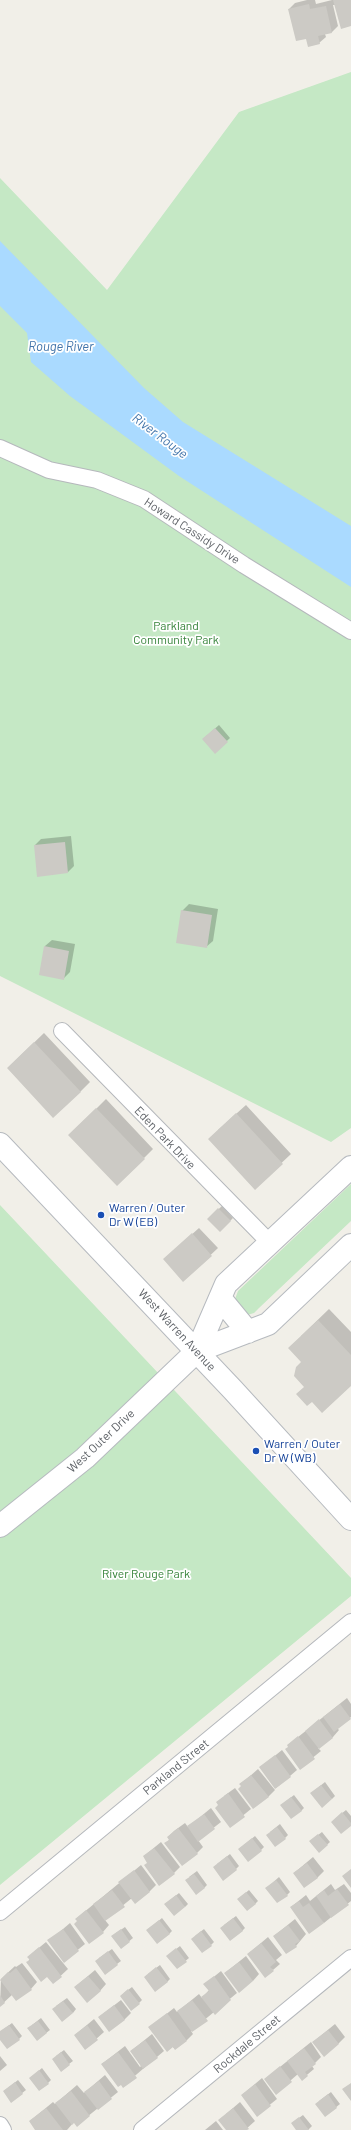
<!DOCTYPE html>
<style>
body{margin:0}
canvas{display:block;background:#f1efe8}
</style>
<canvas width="351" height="2130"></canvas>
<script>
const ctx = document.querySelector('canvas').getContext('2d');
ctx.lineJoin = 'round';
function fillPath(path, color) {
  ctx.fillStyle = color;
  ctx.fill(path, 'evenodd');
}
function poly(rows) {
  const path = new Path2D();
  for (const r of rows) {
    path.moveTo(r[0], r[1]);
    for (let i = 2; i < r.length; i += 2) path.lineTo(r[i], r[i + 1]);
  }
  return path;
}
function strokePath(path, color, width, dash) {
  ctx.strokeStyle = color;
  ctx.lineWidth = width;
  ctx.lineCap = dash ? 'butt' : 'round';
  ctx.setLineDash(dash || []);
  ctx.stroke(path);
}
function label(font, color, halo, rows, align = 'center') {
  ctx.font = font + ' Barlow,sans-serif';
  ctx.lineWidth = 3.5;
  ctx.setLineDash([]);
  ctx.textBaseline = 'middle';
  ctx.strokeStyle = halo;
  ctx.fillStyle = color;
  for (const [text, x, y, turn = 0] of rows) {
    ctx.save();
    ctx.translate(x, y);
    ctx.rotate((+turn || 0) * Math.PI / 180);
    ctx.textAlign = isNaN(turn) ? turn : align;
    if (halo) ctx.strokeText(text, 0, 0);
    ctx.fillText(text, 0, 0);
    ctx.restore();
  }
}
const green = poly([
 [351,72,351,1128,331,1142,0,976,0,178,107,290,239,112],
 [351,1184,351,1221,259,1308,254,1313,247,1315,234,1302,238,1291],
 [0,1205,351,1578,351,1596,0,1885]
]);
const water = poly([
 [0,241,144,388,183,422,351,526,351,587,179,476,70,396,31,362,27,333,0,306]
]);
const shadow = poly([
 [307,0,315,0,316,4,332,0,351,0,351,25,335,5,333,5,338,26,332,32,325,34,326,37,319,43,307,38,289,9,295,3],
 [219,725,230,738,215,752,203,739],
 [71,836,74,866,68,872,35,845,41,839],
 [189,904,218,909,213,941,206,947,182,911],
 [52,940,75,944,70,972,63,979,40,974,45,946],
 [44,1033,90,1082,80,1092,17,1059],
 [106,1099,153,1149,144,1158,79,1126],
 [246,1105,291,1154,255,1188,218,1130],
 [222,1206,233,1218,220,1231,208,1219],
 [199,1228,218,1248,183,1281,171,1253],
 [329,1309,351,1332,351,1384,312,1401,306,1386,301,1336],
 [347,1698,351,1704,351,1717,337,1728,339,1730,333,1737,318,1748,321,1751,300,1768,288,1745],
 [282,1750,297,1770,276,1788,261,1767],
 [258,1769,275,1790,268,1797,241,1784],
 [325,1782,335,1796,332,1799,315,1790],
 [235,1788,251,1809,230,1826,224,1796],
 [294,1795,304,1808,301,1811,285,1802],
 [211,1808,221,1822,198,1840,203,1847,197,1853,166,1843,170,1839,168,1837,174,1831,185,1823,188,1827],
 [346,1810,351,1816,351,1824,335,1819],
 [280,1824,288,1835,285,1838,270,1832],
 [322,1832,330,1842,320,1851,314,1838],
 [255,1836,264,1847,261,1850,239,1849],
 [161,1842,180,1867,174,1873,148,1862,144,1856],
 [230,1854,239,1866,236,1869,217,1864],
 [313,1857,324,1871,317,1878,294,1873],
 [141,1865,156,1885,150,1891,135,1903,132,1898,105,1920,109,1925,103,1932,78,1921,76,1919,83,1913],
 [197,1871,207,1885,204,1888,189,1877],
 [279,1877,290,1892,287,1895,270,1885],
 [331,1884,335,1890,344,1884,351,1893,351,1901,324,1923,291,1907,306,1895,310,1901],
 [249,1890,258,1901,255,1904,242,1896],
 [179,1893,188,1904,185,1907,169,1901],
 [236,1916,245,1928,242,1931,224,1925],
 [162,1918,172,1931,169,1934,150,1928],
 [295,1919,306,1934,296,1946,286,1953,274,1936],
 [70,1923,85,1944,64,1961,49,1941],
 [125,1927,133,1938,121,1948,116,1933],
 [204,1929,214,1942,211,1945,195,1936],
 [268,1937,282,1955,276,1960,280,1964,273,1970,248,1954],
 [46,1942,68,1969,53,1983,47,1976,27,1963,35,1951],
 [180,1946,189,1958,177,1968,171,1953],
 [112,1949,121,1961,105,1973,99,1958],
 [246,1956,259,1974,253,1981,225,1973],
 [22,1963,37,1982,31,1989,13,1994,0,2006,1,1979,15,1966,16,1967],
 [160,1965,170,1979,167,1982,148,1974],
 [95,1970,106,1984,100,1991,75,1987],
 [221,1971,237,1993,191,2031,193,2034,187,2040,175,2049,150,2027,174,2008,177,2012,199,1994,202,1998,209,1990,205,1984],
 [132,1987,142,2000,139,2003,124,1993],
 [67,1998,76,2009,73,2013,56,2006],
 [121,2000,131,2013,124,2020,99,2017],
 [41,2018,50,2030,37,2040,32,2025],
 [94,2019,104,2032,85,2049,75,2035],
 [12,2023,22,2036,19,2039,0,2038,0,2032],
 [335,2024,345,2037,338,2044,313,2042],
 [152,2034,164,2051,123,2086,102,2064,125,2046,140,2067,141,2066,131,2051],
 [311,2042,321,2057,312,2066,314,2069,302,2079,298,2074,276,2093,265,2079],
 [64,2050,73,2061,61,2070,56,2056],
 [0,2056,7,2065,0,2071],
 [42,2068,51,2080,48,2083,30,2078],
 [105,2075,118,2092,77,2125,74,2122,67,2130,37,2130,30,2121,53,2102,55,2104,77,2085,84,2093],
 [262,2078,277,2099,257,2115,242,2095],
 [18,2080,26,2090,12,2101,4,2091],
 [331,2092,340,2104,325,2116,319,2101],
 [240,2102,255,2121,245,2130,228,2130,226,2114],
 [303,2115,312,2126,308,2130,298,2130,296,2120],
 [216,2121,223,2130,205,2130]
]);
const building = poly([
 [333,0,351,0,351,26,341,29],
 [309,4,310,9,326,6,332,33,318,36,320,44,308,47,306,39,296,41,288,9],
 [215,728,228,742,215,754,202,739],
 [65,842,68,873,37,877,34,845],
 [181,910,212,915,207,948,176,943],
 [44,946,69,951,64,980,39,975],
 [34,1042,81,1092,53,1118,7,1068],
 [96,1108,145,1159,117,1186,68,1135],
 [236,1113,283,1164,255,1190,208,1139],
 [218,1208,231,1221,220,1232,207,1219],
 [192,1233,212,1256,183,1282,163,1259],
 [318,1320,351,1355,351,1386,322,1413,312,1402,307,1406,296,1394,304,1387,294,1376,296,1367,301,1362,288,1348],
 [340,1704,351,1719,334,1732,323,1717],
 [319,1719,333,1738,319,1749,305,1731],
 [298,1736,315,1759,300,1770,285,1749,288,1747,287,1745],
 [275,1755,291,1777,275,1789,259,1767],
 [251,1775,269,1797,253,1809,238,1789,241,1786,239,1784],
 [321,1785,332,1799,322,1808,310,1793],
 [228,1793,245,1817,230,1828,215,1808,218,1805,216,1802],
 [291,1797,302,1811,291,1819,280,1805],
 [342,1812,351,1823,351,1826,341,1834,331,1822],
 [204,1814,215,1829,198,1842,187,1826],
 [277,1827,286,1839,275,1847,266,1835],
 [178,1828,198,1854,182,1866,164,1843,169,1840,167,1837],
 [318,1834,328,1845,319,1853,309,1841],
 [252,1838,262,1851,248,1862,238,1849],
 [154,1848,175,1874,159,1886,144,1865,147,1863,143,1856],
 [227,1856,237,1870,223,1881,213,1867],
 [307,1863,318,1878,304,1888,293,1873],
 [351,1869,351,1888,342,1876],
 [134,1870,150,1892,135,1904,118,1882],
 [194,1874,205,1888,196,1895,185,1880],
 [276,1880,288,1896,277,1903,265,1888],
 [337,1889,349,1905,331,1918,316,1896,324,1890,328,1896],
 [112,1890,125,1907,105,1921,93,1904],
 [246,1892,256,1904,247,1911,237,1899],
 [176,1895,185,1907,174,1916,164,1904],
 [299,1901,303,1907,309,1903,324,1923,309,1934,290,1907],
 [86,1910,104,1933,89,1944,74,1924,77,1921,75,1919],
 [233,1918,243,1931,230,1941,220,1928],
 [159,1920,170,1934,157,1944,146,1930],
 [288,1925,300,1941,295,1944,297,1947,286,1954,273,1936],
 [63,1929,79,1951,64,1963,47,1940],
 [121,1929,130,1942,121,1949,111,1936],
 [201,1931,212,1946,202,1953,191,1939],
 [261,1943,276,1962,270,1967,274,1971,265,1978,247,1954],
 [39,1947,62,1977,53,1984,47,1977,41,1982,26,1962,30,1960,27,1957],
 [176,1948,187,1962,177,1969,166,1956],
 [108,1951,118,1965,105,1975,95,1961],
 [239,1962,253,1981,239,1993,224,1973],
 [156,1967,168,1982,155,1992,144,1977],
 [16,1968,32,1990,16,2001,0,1980,8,1972,10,1973],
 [88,1976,101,1991,87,2003,74,1987],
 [214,1976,231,2000,215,2015,201,1997,209,1991,203,1984],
 [128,1989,140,2004,131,2011,120,1996],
 [0,1995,5,2003,0,2007],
 [192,2000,208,2021,192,2032,177,2011],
 [63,2001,73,2013,62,2022,52,2009],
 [114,2005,125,2020,109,2032,98,2017],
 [167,2013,187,2041,175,2050,173,2047,167,2052,148,2027],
 [38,2021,47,2033,37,2041,27,2028],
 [9,2025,20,2040,7,2049,0,2040,0,2031],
 [87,2025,98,2040,85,2050,74,2035],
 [328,2030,339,2044,324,2057,312,2042],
 [145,2040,158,2058,143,2069,130,2051],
 [304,2048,316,2064,305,2072,308,2076,302,2081,287,2061],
 [61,2052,70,2065,61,2072,52,2059],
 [118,2052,137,2078,123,2088,121,2085,118,2087,101,2064],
 [280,2066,292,2082,276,2095,264,2079],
 [39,2070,49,2084,39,2091,29,2078],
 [99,2081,112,2099,98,2110,84,2092],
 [15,2082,23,2094,11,2103,3,2091],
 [351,2083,351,2101,342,2089],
 [255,2084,271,2106,257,2117,241,2095],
 [71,2091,90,2116,77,2127,74,2123,72,2125,55,2103],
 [328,2094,337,2108,325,2117,315,2104],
 [46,2108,63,2130,35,2130,29,2121],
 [233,2108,249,2129,247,2130,226,2130,218,2120],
 [299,2117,309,2130,296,2130,291,2123]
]);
const street = poly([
 [0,448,49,470,97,480,144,499,244,565,351,631],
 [62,1031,270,1243],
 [0,1912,351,1622],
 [0,2125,3,2130],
 [142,2130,351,1958]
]);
const secondary = poly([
 [0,1144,233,1390,351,1519],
 [220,1298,248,1332],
 [197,1351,226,1284,351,1167],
 [0,1526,85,1458,197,1351,268,1324,351,1245]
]);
const markers = [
 [101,1215,4,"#1a4fb4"],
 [256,1451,4,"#1a4fb4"]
];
const streetNames = [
 ["Howard Cassidy Drive",192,531,33],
 ["Eden Park Drive",165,1138,46],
 ["West Warren Avenue",177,1330,47],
 ["West Outer Drive",101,1441,-43],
 ["Parkland Street",176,1767,-39],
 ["Rockdale Street",247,2044,-40]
];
const parkNames = [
 ["Parkland",176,626],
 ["Community Park",176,640],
 ["River Rouge Park",146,1574]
];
const transitNames = [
 ["Warren / Outer",109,1208],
 ["Dr W (EB)",109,1222],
 ["Warren / Outer",264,1444],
 ["Dr W (WB)",264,1458]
];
const waterNames = [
 ["Rouge River",61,347],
 ["River Rouge",160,436,37]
];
fillPath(green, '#c5e8c5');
fillPath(water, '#aadaff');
fillPath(shadow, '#0003');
fillPath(building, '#cccac5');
strokePath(street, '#b5b8bc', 18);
strokePath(secondary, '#b6babf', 24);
strokePath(street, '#fff', 16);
strokePath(secondary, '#fff', 22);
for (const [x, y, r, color] of markers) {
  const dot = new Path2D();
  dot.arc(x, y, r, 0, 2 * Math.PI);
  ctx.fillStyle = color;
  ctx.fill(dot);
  strokePath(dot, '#fff', 1.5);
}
label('12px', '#5f6368', '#fff', streetNames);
label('12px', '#348238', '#fff', parkNames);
label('12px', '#164399', '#fff', transitNames, 'left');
label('italic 13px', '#4174aa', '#fff', waterNames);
</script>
